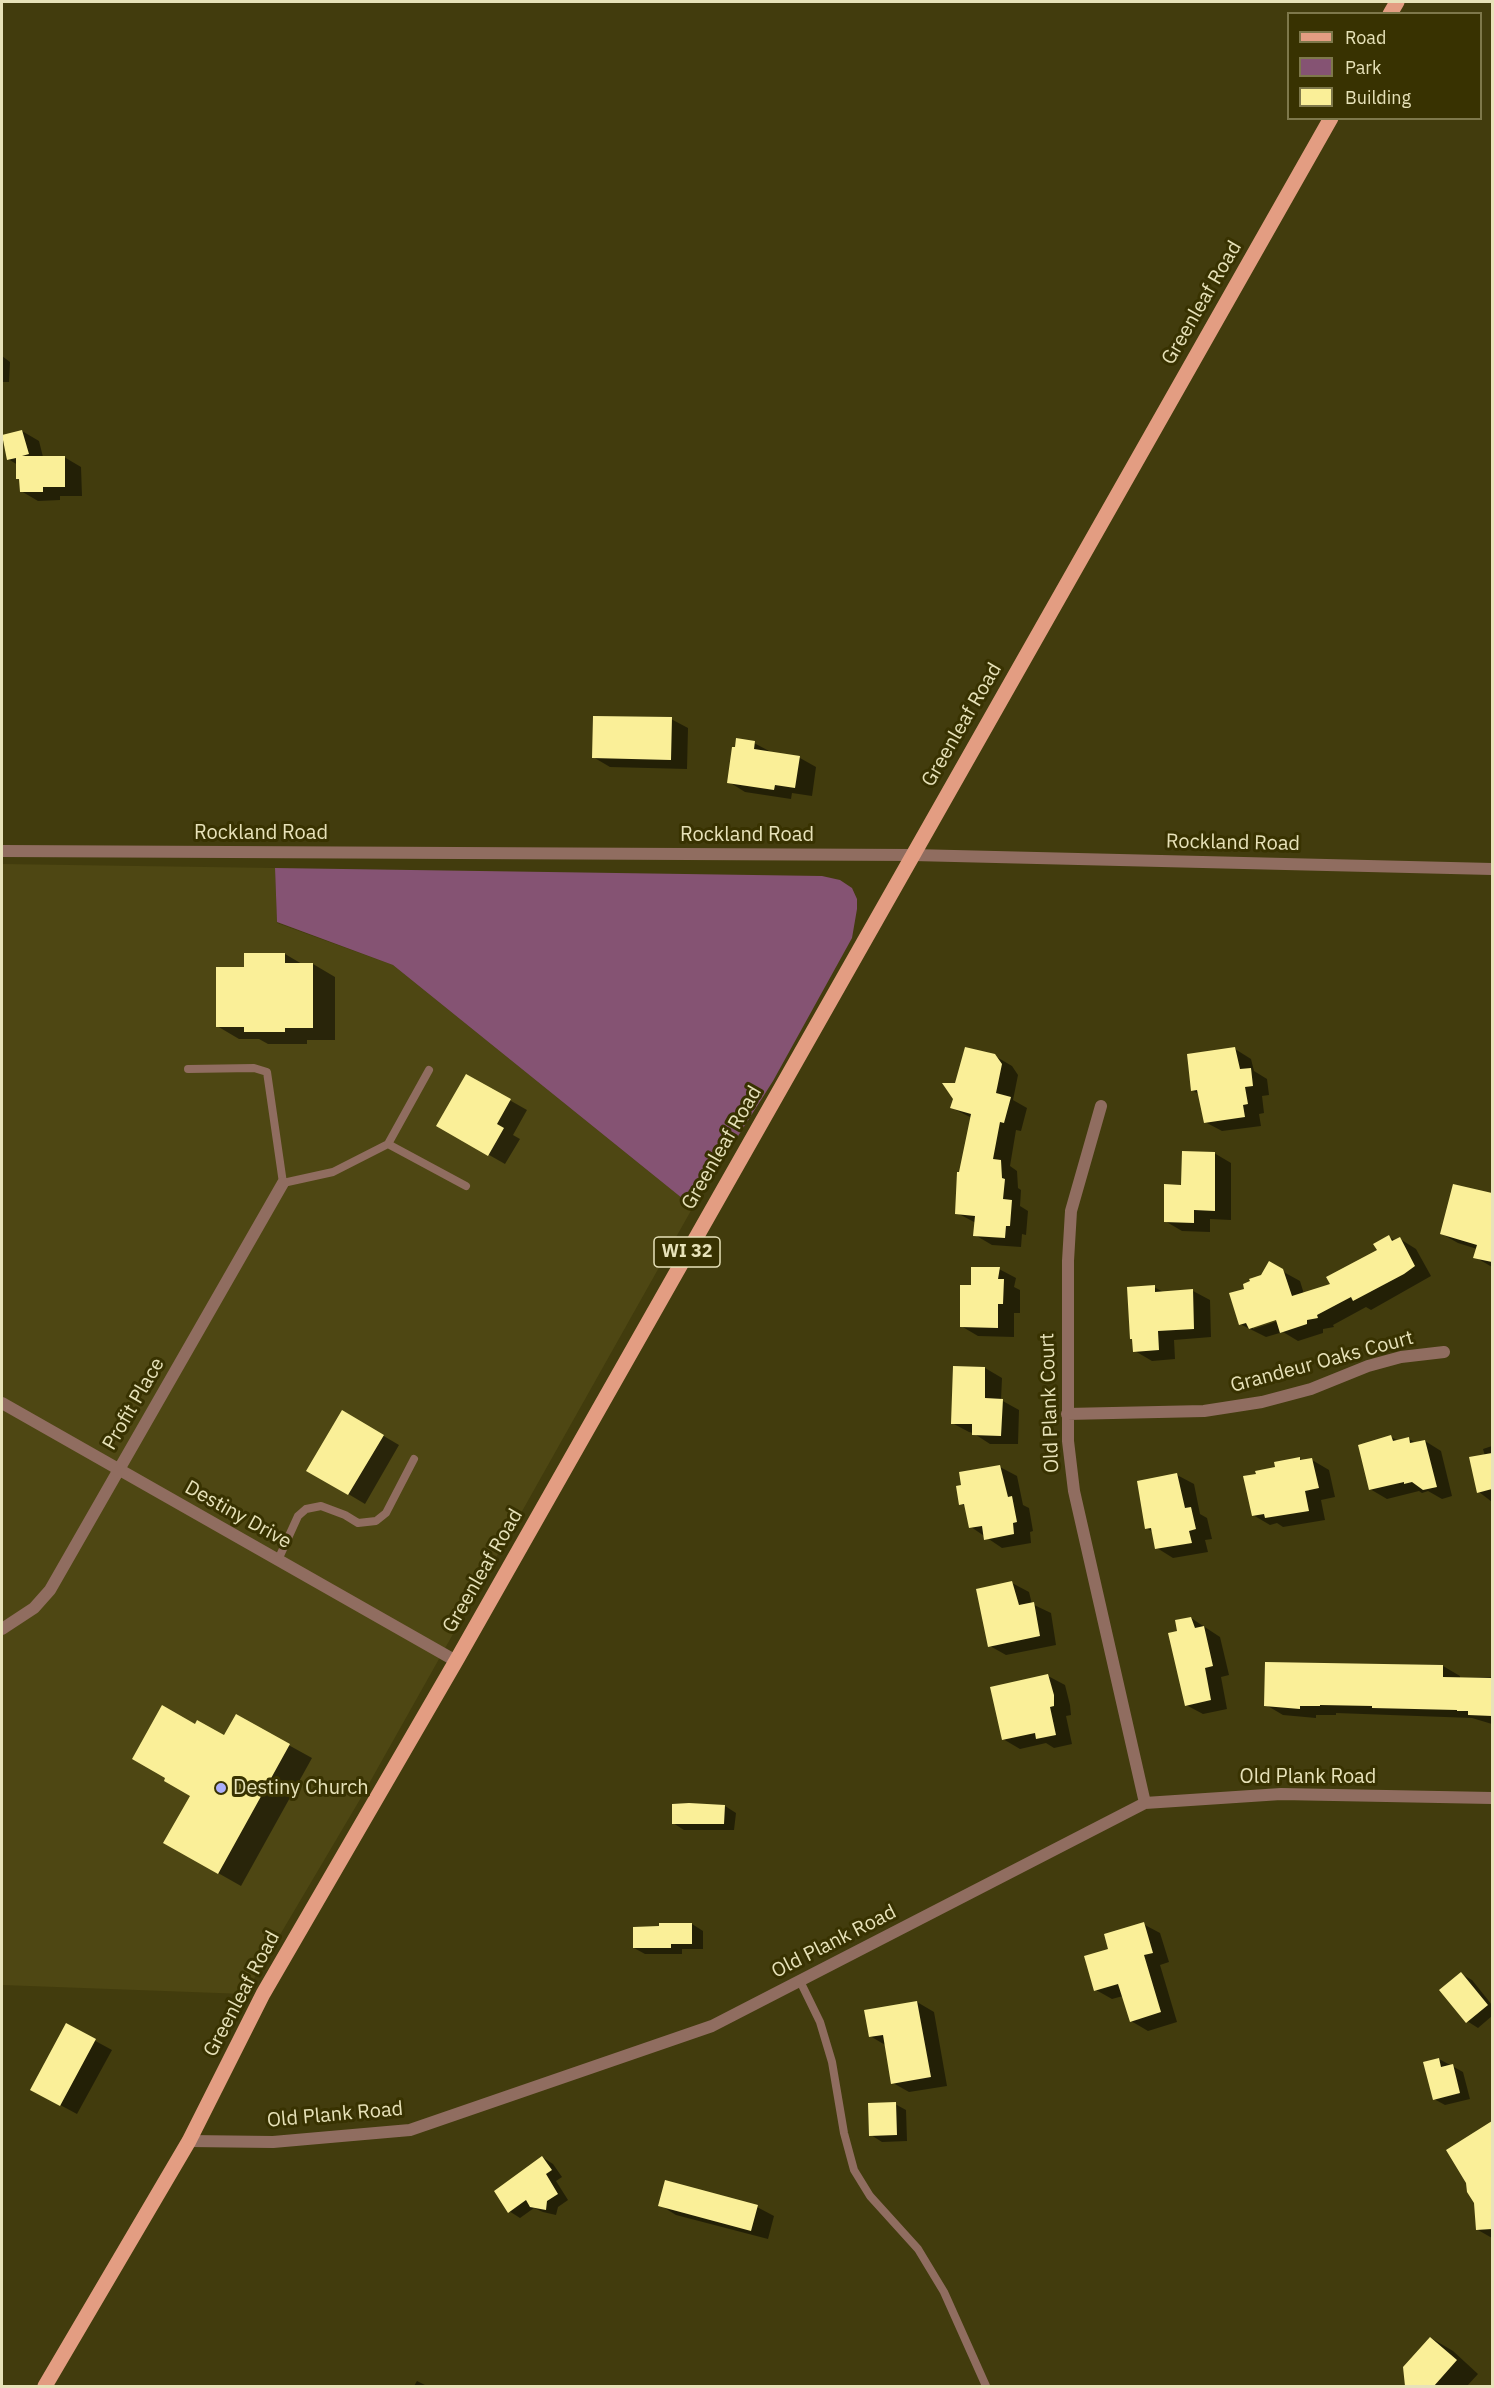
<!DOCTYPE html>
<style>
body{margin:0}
#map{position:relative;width:1494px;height:2388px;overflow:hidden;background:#423c0d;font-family:"IBM Plex Sans",sans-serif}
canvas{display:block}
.frame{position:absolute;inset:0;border:3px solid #e7e2b9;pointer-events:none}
.legend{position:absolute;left:1287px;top:12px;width:195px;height:108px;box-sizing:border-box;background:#383201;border:2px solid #7e784b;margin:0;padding:8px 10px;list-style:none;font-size:18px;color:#e7e2b9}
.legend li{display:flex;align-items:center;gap:12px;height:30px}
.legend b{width:30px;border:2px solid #7e784b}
</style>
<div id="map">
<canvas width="1494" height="2388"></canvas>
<div class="frame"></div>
<ul class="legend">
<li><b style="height:8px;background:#e39d82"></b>Road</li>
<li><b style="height:16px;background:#855373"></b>Park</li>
<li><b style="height:16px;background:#faef98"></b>Building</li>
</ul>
</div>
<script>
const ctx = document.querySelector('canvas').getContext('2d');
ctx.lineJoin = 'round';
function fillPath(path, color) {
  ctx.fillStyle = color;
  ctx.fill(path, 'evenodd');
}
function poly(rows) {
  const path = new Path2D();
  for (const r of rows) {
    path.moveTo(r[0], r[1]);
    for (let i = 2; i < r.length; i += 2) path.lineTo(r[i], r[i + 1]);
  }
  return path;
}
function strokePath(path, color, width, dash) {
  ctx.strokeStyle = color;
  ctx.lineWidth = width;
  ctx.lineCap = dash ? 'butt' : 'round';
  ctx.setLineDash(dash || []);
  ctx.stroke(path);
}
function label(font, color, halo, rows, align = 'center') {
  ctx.font = font + ' "IBM Plex Sans",sans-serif';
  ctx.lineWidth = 6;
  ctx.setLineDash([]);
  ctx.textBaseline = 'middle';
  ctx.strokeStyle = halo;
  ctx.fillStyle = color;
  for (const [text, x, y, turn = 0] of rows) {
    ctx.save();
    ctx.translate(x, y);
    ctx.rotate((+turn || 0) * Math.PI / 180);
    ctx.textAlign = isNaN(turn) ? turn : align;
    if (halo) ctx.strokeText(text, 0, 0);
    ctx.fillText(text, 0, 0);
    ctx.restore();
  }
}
const built = poly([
 [2,864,275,868,277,923,393,965,693,1207,362,1796,245,1994,2,1985]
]);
const green = poly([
 [275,868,822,876,840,880,852,888,857,899,857,909,852,938,773,1081,693,1207,393,965,277,922]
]);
const shadow = poly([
 [2,356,10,362,9,382,2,382],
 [22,431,39,441,43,457,64,457,81,467,82,496,60,496,60,500,38,501,21,491,18,465,8,459,2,437],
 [671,719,688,728,687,769,610,767,593,757],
 [754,743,771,752,800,758,816,767,812,796,792,793,791,799,745,792,729,782],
 [285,954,302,964,313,964,335,977,335,1040,307,1040,307,1044,268,1044,259,1039,239,1039,217,1026,246,969],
 [1235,1049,1251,1059,1254,1071,1267,1079,1269,1095,1262,1096,1264,1113,1259,1114,1261,1126,1222,1131,1205,1122,1200,1095,1192,1090],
 [995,1056,1012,1066,1018,1075,1013,1100,1027,1108,1021,1131,1016,1130,1010,1166,1017,1171,1018,1188,1021,1190,1020,1206,1028,1211,1026,1235,1022,1234,1021,1247,992,1245,975,1235,976,1223,957,1213,972,1118,952,1108,956,1084],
 [467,1076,527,1110,513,1135,520,1139,505,1164,438,1126],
 [1214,1153,1231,1163,1231,1220,1210,1219,1210,1232,1182,1231,1165,1221,1183,1186],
 [1455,1186,1492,1195,1492,1267,1475,1257,1477,1249,1458,1243,1442,1234],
 [1389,1237,1396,1241,1400,1239,1416,1249,1431,1276,1371,1310,1366,1307,1333,1325,1334,1327,1323,1329,1323,1333,1298,1341,1283,1332,1266,1337,1240,1324,1246,1290,1262,1276,1269,1264,1300,1281,1304,1294,1332,1285,1379,1250],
 [1283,1316,1284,1319,1253,1329,1253,1326],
 [999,1269,1016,1278,1014,1287,1020,1290,1020,1313,1014,1313,1014,1337,978,1336,961,1326,972,1286],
 [1154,1287,1165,1293,1193,1291,1210,1300,1211,1337,1174,1340,1175,1359,1152,1361,1135,1351],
 [954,1367,985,1368,1002,1378,1001,1400,1019,1410,1018,1444,990,1444,973,1433,969,1432,952,1423],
 [343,1412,399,1445,365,1504,308,1470],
 [1391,1437,1399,1441,1409,1439,1416,1443,1425,1441,1441,1451,1452,1496,1442,1499,1428,1491,1422,1493,1419,1491,1387,1499,1370,1489],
 [1492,1446,1492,1502,1479,1492,1485,1456,1483,1449],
 [1300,1459,1304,1461,1312,1460,1329,1470,1335,1497,1321,1500,1325,1520,1283,1527,1277,1523,1270,1525,1253,1515,1277,1468],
 [1000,1467,1017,1476,1023,1505,1029,1508,1033,1531,1030,1532,1031,1543,1002,1548,971,1527,967,1507,961,1504],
 [1177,1475,1194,1484,1200,1514,1207,1518,1212,1539,1205,1540,1208,1552,1173,1558,1157,1548,1153,1532,1146,1528],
 [1012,1583,1029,1592,1032,1604,1051,1613,1056,1645,1006,1655,990,1646],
 [1191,1618,1220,1637,1229,1675,1221,1677,1227,1709,1203,1714,1186,1705,1179,1633],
 [1443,1666,1460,1676,1460,1678,1492,1677,1492,1724,1472,1718,1336,1713,1336,1715,1316,1715,1316,1718,1283,1715,1266,1705],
 [1048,1676,1065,1685,1070,1705,1071,1715,1066,1716,1072,1744,1054,1748,1046,1743,1020,1749,1003,1739],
 [236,1716,312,1758,241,1886,165,1843,192,1795,167,1778,196,1726,225,1737],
 [725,1806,736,1813,734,1830,684,1830,673,1823],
 [692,1924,703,1931,703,1949,682,1949,682,1954,645,1954,634,1948],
 [1143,1924,1160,1933,1169,1962,1160,1965,1177,2022,1148,2031,1131,2021,1123,1996,1112,1999,1096,1990,1110,1950],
 [1461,1974,1472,1980,1492,2005,1492,2016,1478,2028,1467,2021],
 [917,2002,934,2012,947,2086,909,2092,893,2083,887,2046,870,2036],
 [66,2025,112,2050,77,2114,49,2099],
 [1439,2059,1463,2072,1470,2099,1445,2105,1434,2099],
 [895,2104,906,2110,907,2141,882,2142,871,2135],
 [1488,2126,1492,2129,1492,2238,1478,2230,1475,2202],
 [542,2157,553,2164,562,2177,556,2181,568,2200,558,2207,556,2215,543,2212,534,2208,520,2218,509,2211],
 [660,2205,757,2207,774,2216,768,2239,676,2215],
 [1431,2338,1453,2351,1478,2374,1467,2386,1399,2386,1407,2386],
 [417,2381,427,2386,414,2386]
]);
const building = poly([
 [22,430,29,454,22,456,65,456,65,487,43,487,43,492,20,492,19,479,16,479,16,458,7,460,2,435],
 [593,716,672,717,671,760,592,758],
 [736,738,755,741,754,749,800,756,795,788,775,785,774,790,727,783,732,747,735,747],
 [244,953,285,953,285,963,313,963,313,1028,285,1028,285,1032,244,1032,244,1027,216,1027,216,967,244,967],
 [965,1047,995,1054,1002,1064,996,1093,1011,1097,1004,1123,1000,1122,993,1159,1001,1160,1002,1178,1005,1179,1003,1199,1012,1200,1010,1226,1006,1226,1005,1238,973,1236,975,1216,955,1214,957,1172,959,1172,971,1114,950,1108,953,1099,942,1083,955,1083],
 [1235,1047,1240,1069,1251,1068,1253,1086,1245,1087,1248,1104,1243,1105,1245,1117,1204,1123,1197,1090,1191,1091,1187,1054],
 [466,1074,511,1099,497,1124,504,1128,488,1156,436,1126],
 [1182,1151,1215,1152,1215,1211,1194,1210,1194,1223,1164,1222,1164,1184,1181,1185],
 [1453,1184,1492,1193,1492,1262,1473,1258,1477,1245,1440,1234],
 [1389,1235,1392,1241,1400,1237,1415,1266,1404,1274,1353,1301,1351,1297,1317,1315,1318,1318,1307,1320,1307,1324,1280,1333,1276,1320,1249,1329,1246,1323,1239,1325,1229,1293,1244,1289,1243,1284,1250,1281,1249,1279,1261,1275,1269,1261,1283,1269,1292,1296,1330,1284,1326,1277,1377,1250,1373,1244],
 [971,1267,1000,1267,998,1279,1004,1279,1003,1304,998,1304,998,1328,960,1327,960,1285,971,1285],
 [1155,1285,1155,1292,1193,1289,1194,1329,1158,1331,1159,1350,1133,1352,1132,1339,1130,1339,1127,1287],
 [953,1366,985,1367,985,1398,1003,1399,1001,1436,972,1435,972,1424,951,1424],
 [342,1410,384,1435,348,1495,306,1471],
 [1391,1435,1393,1441,1409,1437,1410,1443,1425,1440,1437,1487,1423,1490,1412,1482,1404,1484,1404,1482,1369,1490,1358,1445],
 [1492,1453,1492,1489,1477,1493,1469,1457],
 [1300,1457,1300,1460,1312,1458,1319,1488,1305,1491,1309,1511,1265,1518,1264,1514,1252,1516,1243,1476,1256,1474,1255,1471,1275,1467,1274,1462],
 [1000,1465,1008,1497,1012,1496,1017,1522,1013,1523,1014,1534,984,1540,982,1526,969,1528,964,1504,959,1505,956,1486,961,1485,959,1472],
 [1177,1473,1185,1508,1191,1507,1196,1529,1189,1531,1192,1543,1155,1549,1151,1528,1145,1529,1137,1481],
 [1012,1581,1019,1605,1034,1602,1040,1636,988,1647,976,1589],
 [1191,1617,1195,1628,1204,1626,1213,1666,1205,1668,1211,1700,1185,1706,1168,1633,1177,1631,1175,1620],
 [1265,1662,1443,1665,1443,1677,1492,1678,1492,1716,1468,1715,1468,1711,1457,1711,1457,1710,1372,1708,1372,1706,1320,1705,1320,1706,1300,1706,1300,1709,1264,1706],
 [1048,1674,1054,1695,1054,1706,1050,1707,1056,1735,1036,1739,1035,1733,1002,1740,990,1687],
 [162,1705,195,1724,197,1720,224,1735,236,1714,290,1744,218,1874,163,1843,190,1796,164,1781,165,1778,132,1759],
 [689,1803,725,1805,724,1824,672,1824,672,1804],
 [1144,1922,1153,1953,1144,1955,1161,2012,1130,2022,1118,1984,1094,1991,1084,1956,1108,1949,1104,1934],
 [659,1923,692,1923,692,1944,671,1944,671,1948,633,1948,633,1927,659,1926],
 [1461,1972,1488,2005,1466,2023,1439,1990],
 [917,2001,931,2077,891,2084,883,2035,869,2037,864,2010],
 [66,2023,96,2039,60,2106,30,2090],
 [1439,2058,1441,2067,1453,2064,1460,2093,1433,2100,1423,2062],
 [896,2102,897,2135,869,2136,868,2103],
 [1492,2121,1492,2229,1476,2230,1474,2203,1467,2192,1466,2183,1446,2150],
 [542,2156,552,2170,546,2174,558,2194,547,2201,546,2210,530,2207,526,2200,508,2213,494,2191],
 [665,2180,758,2205,751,2231,658,2206],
 [1430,2337,1457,2360,1434,2386,1405,2386,1403,2367]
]);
const lane = poly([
 [188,1069,254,1068,267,1072,283,1183,333,1172,388,1144,429,1070],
 [388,1144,466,1186],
 [278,1560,298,1516,306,1509,321,1506,345,1515,358,1523,376,1521,386,1513,414,1459],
 [800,1981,820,2022,832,2062,844,2133,854,2170,870,2196,918,2249,944,2292,986,2386]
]);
const street = poly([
 [2,851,913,855,1492,869],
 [1101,1106,1071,1211,1068,1261,1068,1441,1074,1491,1145,1803],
 [2,1403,456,1661],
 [1067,1414,1204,1411,1262,1402,1311,1389,1368,1366,1401,1357,1444,1352],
 [2,1629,34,1608,50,1590,283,1183],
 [189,2141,273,2142,410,2130,712,2026,1145,1803,1281,1794,1492,1798]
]);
const primary = poly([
 [1390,14,1397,2],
 [45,2386,189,2141,263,1994,456,1661,1331,118]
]);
const markers = [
 [221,1788,6,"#acaffb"]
];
const shields = [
 [687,1252,66]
];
const shieldNames = [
 ["WI 32",687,1252]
];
const streetNames = [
 ["Greenleaf Road",1202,303,-60],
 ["Greenleaf Road",962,725,-60],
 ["Rockland Road",261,833],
 ["Rockland Road",747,835],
 ["Rockland Road",1233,843,1],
 ["Greenleaf Road",722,1148,-60],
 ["Grandeur Oaks Court",1322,1362,-15],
 ["Old Plank Court",1050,1403,-92],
 ["Profit Place",134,1404,-60],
 ["Destiny Drive",238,1515,29],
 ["Greenleaf Road",483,1571,-60],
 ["Old Plank Road",1308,1777],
 ["Old Plank Road",834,1942,-27],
 ["Greenleaf Road",242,1994,-62],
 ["Old Plank Road",335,2115,-5]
];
const poiNames = [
 ["Destiny Church",233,1788]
];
fillPath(built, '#4e4713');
fillPath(green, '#855373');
fillPath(shadow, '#0007');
fillPath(building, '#faef98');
strokePath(lane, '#906d60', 8);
strokePath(street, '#906d60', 12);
strokePath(primary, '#e39d82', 15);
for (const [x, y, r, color] of markers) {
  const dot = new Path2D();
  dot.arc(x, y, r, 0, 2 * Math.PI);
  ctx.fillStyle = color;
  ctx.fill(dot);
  strokePath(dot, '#383201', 2);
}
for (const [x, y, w] of shields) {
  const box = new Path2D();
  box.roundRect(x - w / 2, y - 15, w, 30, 4.5);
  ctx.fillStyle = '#383201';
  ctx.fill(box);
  strokePath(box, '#e7e2b9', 1.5);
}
label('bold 18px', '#e7e2b9', null, shieldNames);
label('20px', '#e7e2b9', '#383201', streetNames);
label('20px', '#e7e2b9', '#383201', poiNames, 'left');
</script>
